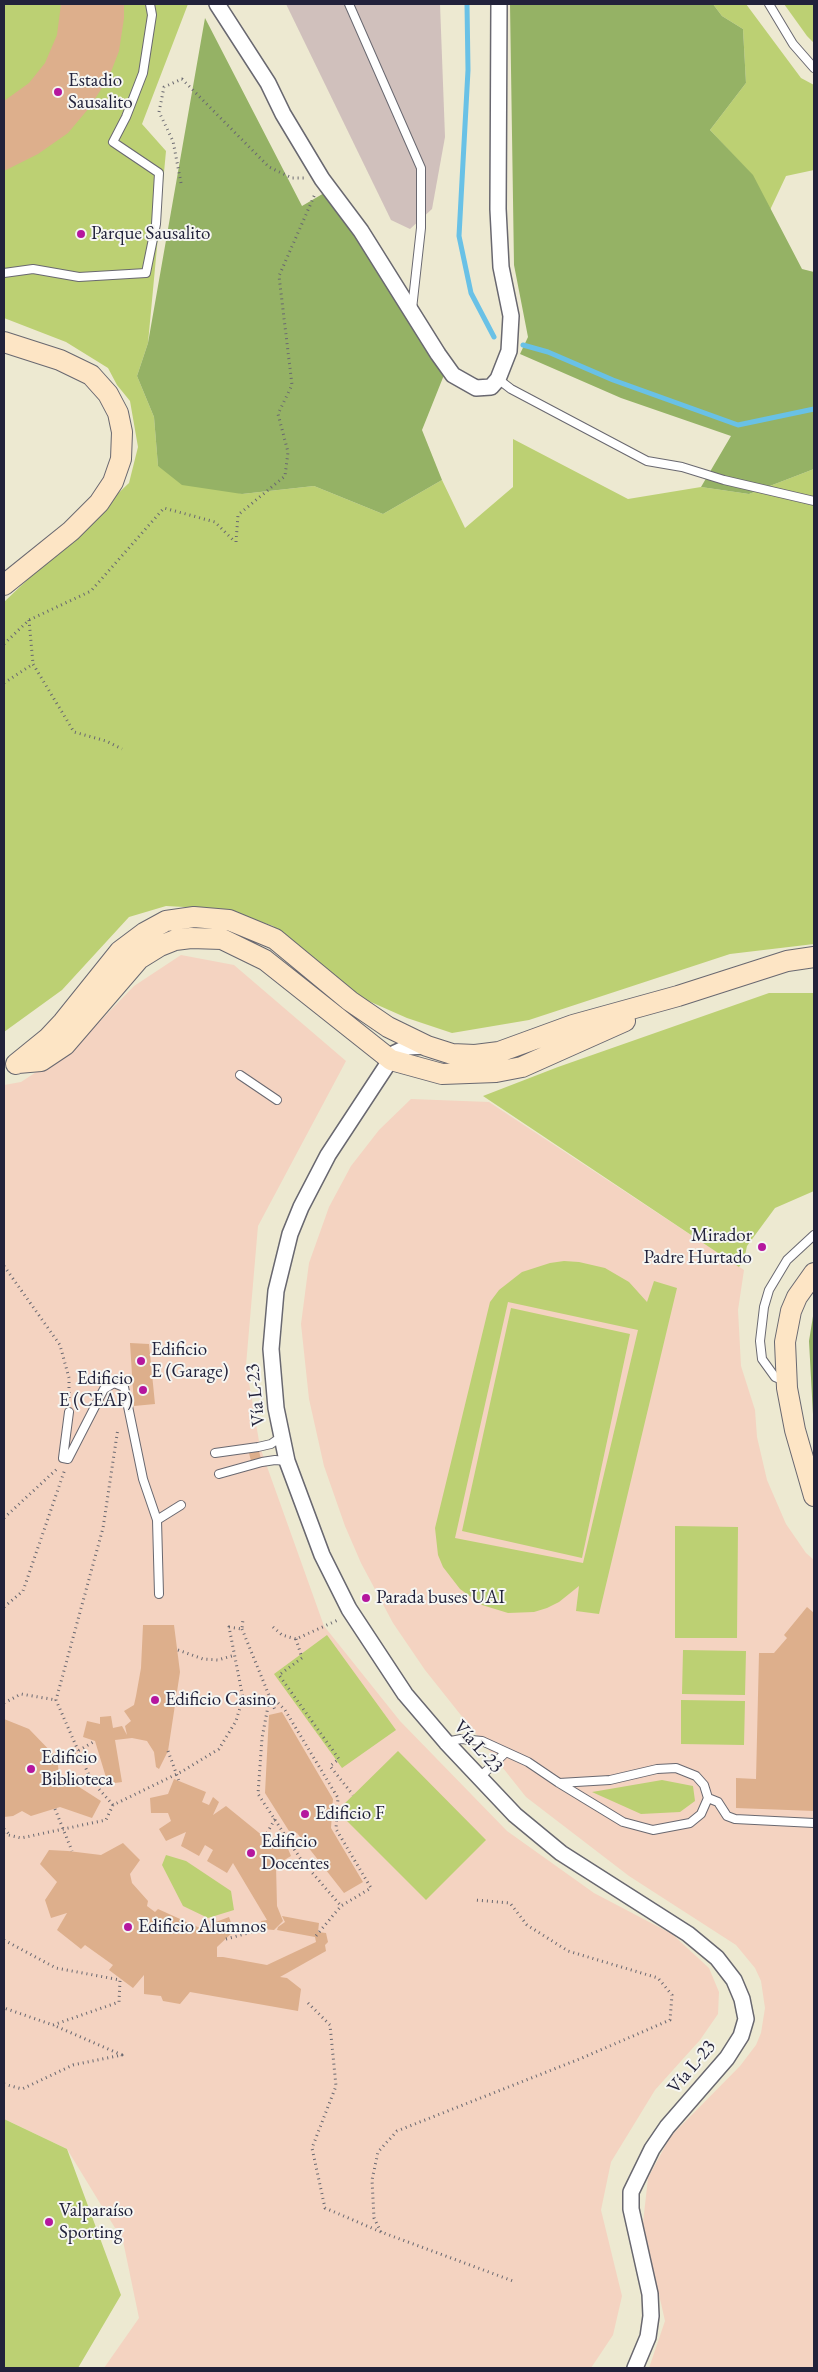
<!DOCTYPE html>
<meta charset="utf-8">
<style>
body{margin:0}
#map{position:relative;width:818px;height:2372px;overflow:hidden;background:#ede9d1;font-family:"EB Garamond",serif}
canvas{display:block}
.frame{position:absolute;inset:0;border:5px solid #22223b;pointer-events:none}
</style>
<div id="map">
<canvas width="818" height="2372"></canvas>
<div class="frame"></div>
</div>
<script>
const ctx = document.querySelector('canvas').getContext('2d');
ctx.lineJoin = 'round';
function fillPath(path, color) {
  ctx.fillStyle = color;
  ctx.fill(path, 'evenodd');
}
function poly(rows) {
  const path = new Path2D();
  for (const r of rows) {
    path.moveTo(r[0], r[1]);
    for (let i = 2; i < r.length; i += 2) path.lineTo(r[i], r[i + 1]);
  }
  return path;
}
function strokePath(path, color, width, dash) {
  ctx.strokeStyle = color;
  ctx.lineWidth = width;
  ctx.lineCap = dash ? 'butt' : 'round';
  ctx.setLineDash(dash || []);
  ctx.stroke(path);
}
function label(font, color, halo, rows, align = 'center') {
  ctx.font = font + ' "EB Garamond",serif';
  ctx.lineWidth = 4;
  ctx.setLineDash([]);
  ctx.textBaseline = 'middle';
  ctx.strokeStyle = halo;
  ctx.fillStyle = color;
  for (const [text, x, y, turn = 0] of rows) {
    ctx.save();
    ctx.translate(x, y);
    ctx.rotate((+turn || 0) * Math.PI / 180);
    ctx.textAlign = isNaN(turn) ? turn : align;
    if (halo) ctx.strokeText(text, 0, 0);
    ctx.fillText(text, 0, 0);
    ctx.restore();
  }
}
const built = poly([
 [181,955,234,965,346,1061,258,1226,246,1365,260,1447,324,1626,400,1721,507,1831,594,1893,672,1934,709,1968,719,1992,718,2014,700,2040,655,2090,611,2162,601,2210,622,2296,613,2335,591,2368,104,2368,139,2318,123,2241,67,2149,4,2119,4,1085,21,1082,76,1046,134,986],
 [411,1099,489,1102,744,1270,738,1310,741,1366,755,1410,757,1437,767,1480,786,1524,806,1553,814,1560,814,2368,649,2368,665,2321,643,2223,648,2178,670,2137,740,2066,756,2045,761,2033,765,2008,761,1981,755,1968,736,1945,629,1876,526,1797,425,1670,393,1623,361,1563,345,1526,324,1466,309,1399,301,1324,309,1263,329,1207,351,1166,379,1130]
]);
const industrial = poly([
 [286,4,440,4,445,137,432,209,410,229,391,220]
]);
const green = poly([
 [4,4,188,4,142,124,166,151,148,343,137,376,154,417,158,466,242,494,314,486,383,514,442,480,465,528,513,487,513,439,628,499,701,487,749,494,814,469,814,944,730,954,529,1020,452,1033,407,1018,355,995,273,926,222,909,166,906,129,917,62,990,4,1032,4,602,129,483,138,447,130,401,117,385,108,368,66,342,4,318],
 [713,4,746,4,801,78,814,85,814,170,786,176,770,210,752,175,710,130,746,83,743,29,722,16],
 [784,4,814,4,814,43,807,36],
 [769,993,814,993,814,1191,775,1208,747,1246,744,1260,739,1267,483,1096,558,1067],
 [564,1261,579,1262,605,1268,629,1282,647,1302,654,1281,677,1288,599,1614,576,1611,579,1586,559,1602,547,1608,534,1612,508,1613,482,1605,460,1589,443,1567,438,1555,435,1528,490,1302,499,1290,522,1272,550,1263],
 [508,1302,638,1330,583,1563,455,1538],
 [511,1308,630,1334,582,1558,462,1531],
 [675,1526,738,1527,737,1638,675,1638],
 [327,1635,396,1730,342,1768,274,1674],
 [683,1650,746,1651,745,1695,682,1694],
 [681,1700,745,1701,744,1745,681,1744],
 [398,1751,486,1840,426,1900,337,1811],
 [662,1780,693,1786,695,1801,680,1812,641,1814,592,1792],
 [166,1855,186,1861,231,1891,234,1910,208,1918,183,1906,162,1865],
 [4,2119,67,2149,121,2295,78,2368,4,2368]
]);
const forest = poly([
 [510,4,713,4,722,16,743,29,746,83,710,130,753,175,802,269,814,272,814,469,749,494,701,487,731,436,621,398,520,354,528,337,514,265],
 [205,18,302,206,331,189,444,375,422,430,442,480,383,514,314,486,242,494,182,485,158,466,154,417,137,376,148,343],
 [814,1310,814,1433,809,1341]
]);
const stream = poly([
 [467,4,468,70,459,236,471,293,494,337],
 [523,345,548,352,613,380,738,425,814,409]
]);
const building = poly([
 [61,4,124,4,124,18,119,51,109,77,89,108,68,133,38,154,4,171,4,101,29,83,45,63,57,35],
 [130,1343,149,1344,155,1404,134,1406],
 [259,1451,261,1459,251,1461,249,1453],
 [807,1607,814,1613,814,1811,736,1808,736,1778,756,1779,759,1653,774,1653,787,1638,784,1635],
 [143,1625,174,1625,180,1672,168,1751,159,1769,156,1767,154,1752,147,1741,132,1738,115,1740,122,1782,108,1784,95,1741,83,1737,87,1721,100,1724,100,1717,111,1716,113,1728,122,1726,127,1735,125,1726,131,1721,124,1711,134,1705,136,1696,141,1668],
 [282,1712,333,1799,331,1828,363,1882,344,1893,297,1833,289,1831,265,1793,269,1715],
 [4,1719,29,1729,57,1758,59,1774,101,1801,92,1818,60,1807,31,1816,22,1811,13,1816,4,1817],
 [174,1779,206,1792,202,1802,209,1805,213,1797,219,1802,213,1815,226,1806,274,1845,286,1844,291,1856,276,1865,277,1906,283,1921,274,1930,263,1929,261,1921,267,1920,233,1863,227,1873,207,1861,213,1850,205,1845,199,1856,181,1846,186,1832,166,1841,159,1829,171,1821,168,1813,151,1813,150,1798,168,1794],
 [123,1843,140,1860,130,1874,132,1883,148,1901,147,1906,155,1912,158,1909,200,1928,229,1917,234,1931,217,1947,217,1957,223,1957,267,1965,316,1942,315,1937,277,1930,278,1927,285,1922,282,1916,319,1923,318,1932,326,1933,328,1942,325,1945,326,1951,280,1977,287,1978,301,1989,298,2011,190,1992,180,2004,163,2001,161,1996,144,1994,144,1975,133,1988,109,1970,113,1965,85,1945,81,1949,57,1930,67,1913,51,1918,45,1900,57,1882,40,1864,49,1850,68,1851,101,1855]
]);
const path = poly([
 [181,183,173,141,159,112,164,87,182,79,269,167,292,178,304,178],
 [236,542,238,515,285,476,288,452,278,414,292,385,279,276,315,194],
 [29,620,33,664],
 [4,644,29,620,91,591,164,508,215,522,235,542],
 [4,683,33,664,74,732,106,741,122,749],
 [4,1266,60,1345,69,1378,69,1401],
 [4,1518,58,1468],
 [4,1607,23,1591,65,1469],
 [273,1627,282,1635,296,1639,338,1620],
 [242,1629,275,1710],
 [296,1639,302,1658,279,1675,339,1759,330,1766,353,1795],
 [178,1650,203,1659,218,1660,235,1655],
 [270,1696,262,1738,258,1794,302,1861,341,1906],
 [271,1696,285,1710,338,1798,336,1829,371,1888,341,1906,315,1937],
 [4,1703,21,1694,56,1700],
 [113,1805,91,1780,56,1700,103,1528,118,1428],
 [4,1829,10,1835],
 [267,1833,275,1819],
 [4,1834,21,1838,106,1820,113,1805,181,1772,219,1749,236,1721,243,1698,229,1627,242,1629,243,1619],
 [226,1939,263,1929],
 [4,1940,56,1968,120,1980,119,2002,53,2025,4,2008],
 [308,2003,330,2025,336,2086,312,2148,325,2208,381,2232,513,2281],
 [4,2084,22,2089,73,2065,122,2055,53,2025],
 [381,2232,374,2218,372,2180,378,2152,397,2131,582,2058,670,2020,672,1995,658,1978,568,1951,527,1925,510,1903,475,1900]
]);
const lane = poly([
 [349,4,421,168,421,228,412,309],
 [769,4,793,44,814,68],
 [4,273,33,269,79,277,146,273,156,224,159,173,113,142,126,117,143,73,152,15,150,4],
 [498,379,511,389,647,461,682,467,724,480,814,501],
 [240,1075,277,1100],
 [785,1381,775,1377,762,1359,760,1341,764,1307,769,1290,787,1260,814,1235],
 [69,1412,63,1458,68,1459,104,1389,114,1383,124,1387,143,1479,157,1520],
 [215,1453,258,1447,271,1444,281,1437],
 [219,1474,262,1462,275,1460,287,1461],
 [159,1594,157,1520,181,1505],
 [446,1742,461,1739,482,1741,528,1762,559,1783,623,1822,653,1830,690,1823,701,1814,708,1798,704,1785,696,1776,676,1768,657,1769,610,1780,559,1783],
 [479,1778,505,1753],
 [708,1798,718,1802,727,1816,735,1819,814,1823]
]);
const street = poly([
 [217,4,268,83,283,114,322,179,361,231,438,354,453,375,476,388,491,387,498,379,509,351,511,316,501,267,498,209,499,4],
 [426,1046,408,1047,395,1053,328,1155,301,1207,290,1234,276,1291,271,1349,276,1408,287,1461,322,1555,349,1609,405,1694,446,1742,515,1815,561,1853,688,1934,717,1958,734,1980,742,1999,746,2019,741,2036,727,2058,667,2127,652,2149,631,2192,631,2209,650,2294,651,2316,648,2337,635,2368]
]);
const secondary = poly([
 [4,342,60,360,91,375,108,394,118,413,122,432,121,459,113,482,99,503,71,531,4,585],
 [18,1063,41,1061,65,1045,139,959,160,946,175,940,191,938,222,939,265,960,391,1060,442,1074,496,1072,522,1067,625,1021],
 [16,1064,48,1038,63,1022,120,951,144,933,166,921,194,917,229,920,275,939,350,1001,388,1027,427,1046,452,1054,475,1055,499,1052,573,1025,678,996,787,961,814,957],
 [814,1273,797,1297,791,1311,785,1342,787,1388,795,1430,814,1496]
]);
const pathBridge = poly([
 [168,1751,179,1781],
 [57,1763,95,1741],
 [55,1809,72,1851]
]);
const markers = [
 [58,92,5,"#b5179e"],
 [81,234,5,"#b5179e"],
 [762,1247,5,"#b5179e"],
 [141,1361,5,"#b5179e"],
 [143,1390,5,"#b5179e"],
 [366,1598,5,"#b5179e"],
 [155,1700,5,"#b5179e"],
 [31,1769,5,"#b5179e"],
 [305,1814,5,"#b5179e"],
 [251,1853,5,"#b5179e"],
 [128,1927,5,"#b5179e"],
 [49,2222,5,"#b5179e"]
];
const poiNames = [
 ["Estadio",68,81],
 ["Sausalito",68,103],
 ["Parque Sausalito",91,234],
 ["Mirador",752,1236,"right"],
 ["Padre Hurtado",752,1258,"right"],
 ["Edificio",151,1350],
 ["E (Garage)",151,1372],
 ["Edificio",133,1379,"right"],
 ["E (CEAP)",133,1401,"right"],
 ["Parada buses UAI",376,1598],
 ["Edificio Casino",165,1700],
 ["Edificio",41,1758],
 ["Biblioteca",41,1780],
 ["Edificio F",315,1814],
 ["Edificio",261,1842],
 ["Docentes",261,1864],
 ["Edificio Alumnos",138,1927],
 ["Valparaíso",59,2211],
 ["Sporting",59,2233]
];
const streetNames = [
 ["Vía L-23",256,1395,-96],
 ["Vía L-23",478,1747,48],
 ["Vía L-23",692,2067,-50]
];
fillPath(built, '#f4d3c1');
fillPath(industrial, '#d0c0bc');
fillPath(green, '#bcd073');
fillPath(forest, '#95b265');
strokePath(stream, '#69c1e6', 5);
fillPath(building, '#ddaf8c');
strokePath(lane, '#696870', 10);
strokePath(street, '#696870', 18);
strokePath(secondary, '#696870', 22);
strokePath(path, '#696870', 3, [1, 4]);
strokePath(lane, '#fff', 8);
strokePath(street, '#fff', 15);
strokePath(secondary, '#fde5c5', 20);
strokePath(pathBridge, '#696870', 3, [1, 4]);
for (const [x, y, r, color] of markers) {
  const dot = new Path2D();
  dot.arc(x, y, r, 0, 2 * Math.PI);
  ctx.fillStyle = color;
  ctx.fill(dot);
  strokePath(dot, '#f6f6f2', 2);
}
label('19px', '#22223b', '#f6f6f2', poiNames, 'left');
label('19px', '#22223b', '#f6f6f2', streetNames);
</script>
